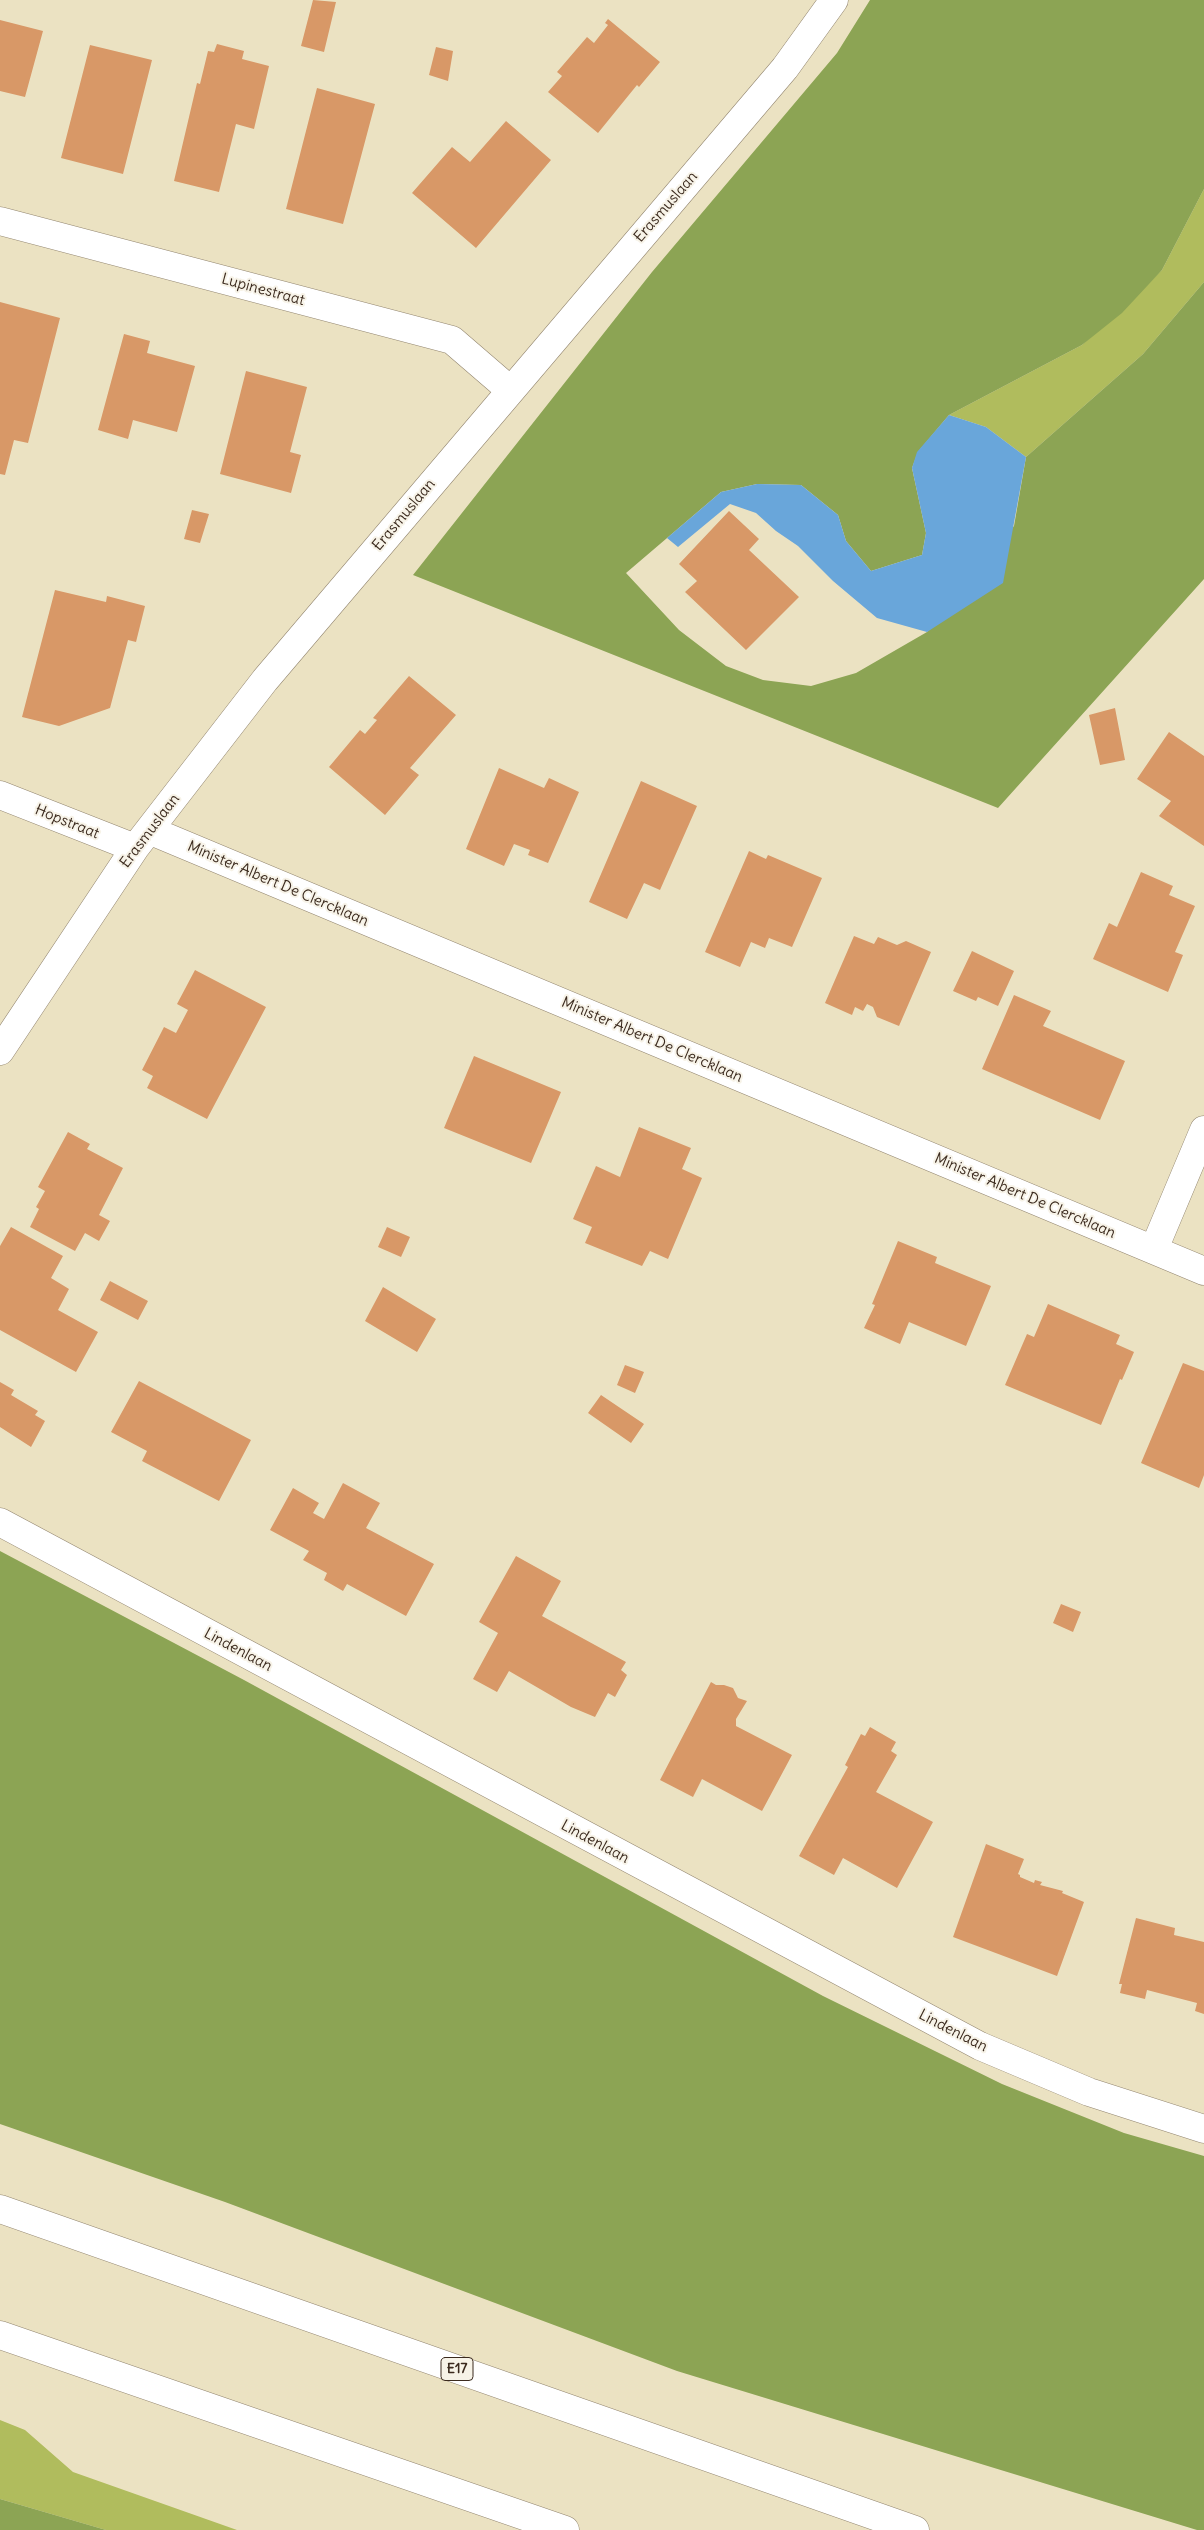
<!DOCTYPE html>
<style>
body{margin:0}
canvas{display:block;background:#ebe2c2}
</style>
<canvas width="1204" height="2530"></canvas>
<script>
const ctx = document.querySelector('canvas').getContext('2d');
ctx.lineJoin = 'round';
function fillPath(path, color) {
  ctx.fillStyle = color;
  ctx.fill(path, 'evenodd');
}
function poly(rows) {
  const path = new Path2D();
  for (const r of rows) {
    path.moveTo(r[0], r[1]);
    for (let i = 2; i < r.length; i += 2) path.lineTo(r[i], r[i + 1]);
  }
  return path;
}
function strokePath(path, color, width, dash) {
  ctx.strokeStyle = color;
  ctx.lineWidth = width;
  ctx.lineCap = dash ? 'butt' : 'round';
  ctx.setLineDash(dash || []);
  ctx.stroke(path);
}
function label(font, color, halo, rows, align = 'center') {
  ctx.font = font + ' Delius,sans-serif';
  ctx.lineWidth = 4;
  ctx.setLineDash([]);
  ctx.textBaseline = 'middle';
  ctx.strokeStyle = halo;
  ctx.fillStyle = color;
  for (const [text, x, y, turn = 0] of rows) {
    ctx.save();
    ctx.translate(x, y);
    ctx.rotate((+turn || 0) * Math.PI / 180);
    ctx.textAlign = isNaN(turn) ? turn : align;
    if (halo) ctx.strokeText(text, 0, 0);
    ctx.fillText(text, 0, 0);
    ctx.restore();
  }
}
const green = poly([
 [1204,189,1204,282,1143,354,1026,457,986,427,949,415,1082,345,1162,270],
 [0,2420,25,2430,73,2472,237,2530,106,2530,0,2499]
]);
const forest = poly([
 [870,0,1204,0,1204,189,1162,270,1122,313,1082,345,949,415,918,452,912,468,926,533,922,555,871,571,846,541,838,515,801,485,757,484,721,492,626,573,679,630,726,666,763,680,811,686,856,673,927,632,1014,526,1026,457,1143,354,1204,282,1204,579,998,808,413,575,652,272,837,53],
 [0,1551,244,1680,823,1996,1002,2084,1124,2133,1204,2156,1204,2530,1197,2530,677,2371,225,2202,0,2124],
 [0,2499,106,2530,0,2530]
]);
const water = poly([
 [949,415,986,427,1026,457,1003,583,927,632,877,618,833,581,798,546,776,531,756,513,730,504,678,547,667,538,721,492,757,484,801,485,838,515,846,541,871,571,922,555,926,533,912,468,917,452]
]);
const building = poly([
 [313,0,336,2,324,52,301,46],
 [608,19,660,62,639,87,637,85,598,133,548,92,562,76,557,72,587,37,594,43,608,25,605,23],
 [0,20,43,31,25,97,0,91],
 [217,44,244,51,242,59,269,66,254,129,236,124,219,192,174,181,197,83,200,84,208,51,214,52],
 [90,45,152,60,123,174,61,158],
 [436,47,453,51,448,81,429,75],
 [317,88,375,104,343,224,286,209],
 [506,121,551,160,476,248,412,193,452,147,470,162],
 [0,302,60,318,28,443,14,440,5,475,0,474],
 [124,334,150,341,147,353,195,366,177,432,133,420,128,439,98,430],
 [246,371,307,387,290,452,301,455,291,493,220,474],
 [192,510,209,514,200,543,184,539],
 [729,511,759,539,749,550,799,597,746,650,685,592,697,581,679,564],
 [55,590,106,602,107,596,145,606,136,642,128,640,110,708,59,726,22,717],
 [409,676,456,715,410,768,419,775,385,815,329,767,360,730,365,734,377,720,373,718],
 [1115,708,1125,760,1100,765,1089,715],
 [1169,732,1204,756,1204,846,1159,816,1171,801,1137,779],
 [499,768,544,788,549,778,579,792,548,863,528,855,530,850,514,844,504,866,466,849],
 [641,781,697,806,660,890,644,883,627,919,589,902],
 [749,851,766,859,768,855,822,878,792,947,769,938,765,948,751,942,740,967,705,952],
 [1141,872,1173,886,1169,895,1195,906,1175,952,1183,955,1168,992,1093,959,1109,923,1117,927],
 [854,936,874,944,878,937,897,945,906,941,931,952,899,1026,877,1017,873,1007,867,1004,863,1011,855,1007,852,1015,825,1003],
 [972,951,1014,971,998,1006,978,997,976,1001,953,991],
 [195,970,266,1007,207,1119,147,1088,153,1076,142,1070,164,1027,176,1033,188,1010,177,1004],
 [1014,995,1051,1011,1043,1026,1125,1061,1100,1120,982,1069],
 [474,1056,561,1092,531,1163,444,1128],
 [639,1127,691,1148,682,1169,702,1178,668,1259,650,1251,642,1266,585,1243,592,1227,573,1219,596,1166,620,1177],
 [68,1132,90,1144,87,1149,123,1168,99,1215,110,1221,99,1241,85,1233,75,1251,30,1227,39,1209,36,1207,45,1191,38,1187],
 [11,1227,63,1256,51,1278,69,1289,58,1310,98,1332,76,1372,0,1330,0,1246],
 [387,1227,410,1237,401,1257,378,1247],
 [898,1241,937,1257,935,1263,991,1286,966,1346,909,1322,900,1344,864,1328,875,1305,872,1304],
 [110,1281,148,1301,138,1320,100,1300],
 [383,1287,436,1319,417,1352,365,1321],
 [1048,1304,1120,1335,1116,1344,1134,1352,1122,1380,1120,1379,1101,1425,1005,1385,1027,1334,1034,1337],
 [1183,1363,1204,1371,1204,1475,1199,1488,1141,1463],
 [625,1365,644,1372,635,1393,617,1385],
 [139,1381,251,1440,219,1501,142,1461,147,1451,111,1432],
 [0,1382,14,1390,11,1395,38,1411,35,1415,45,1421,31,1447,0,1427],
 [601,1395,644,1424,631,1443,588,1413],
 [343,1483,380,1503,366,1528,434,1564,406,1616,347,1584,343,1591,324,1580,327,1573,303,1560,309,1551,270,1530,293,1488,319,1503,313,1513,324,1519],
 [516,1556,561,1581,542,1616,626,1662,621,1670,627,1675,615,1697,608,1693,595,1717,571,1707,509,1671,497,1692,473,1679,498,1633,479,1622],
 [1061,1604,1081,1612,1073,1632,1053,1623],
 [711,1682,716,1685,724,1685,733,1688,738,1698,747,1701,736,1719,736,1726,792,1755,762,1811,702,1779,693,1797,660,1780],
 [870,1727,896,1742,891,1751,897,1755,876,1792,933,1822,897,1888,843,1858,834,1875,799,1856,848,1767,845,1765,861,1734,865,1736],
 [986,1844,1024,1859,1018,1874,1020,1875,1020,1877,1034,1883,1035,1880,1042,1882,1040,1885,1063,1891,1062,1893,1084,1902,1057,1976,953,1937],
 [1136,1918,1175,1928,1174,1935,1204,1942,1204,2014,1195,2011,1197,2003,1147,1990,1145,1999,1120,1993,1122,1984,1119,1984]
]);
const minor = poly([
 [0,221,452,340,510,390],
 [0,795,135,848],
 [149,830,1204,1271],
 [0,1051,135,848,265,680,785,68,834,0],
 [1154,1249,1204,1130],
 [0,1522,980,2046,1089,2092,1204,2129]
]);
const motorway = poly([
 [0,2209,915,2530],
 [0,2335,565,2530]
]);
const shields = [
 [457,2369,32]
];
const shieldNames = [
 ["E17",457,2369]
];
const streetNames = [
 ["Erasmuslaan",666,207,-49],
 ["Lupinestraat",263,290,15],
 ["Erasmuslaan",404,515,-50],
 ["Hopstraat",67,822,22],
 ["Erasmuslaan",150,831,-53],
 ["Minister Albert De Clercklaan",278,884,23],
 ["Minister Albert De Clercklaan",652,1040,23],
 ["Minister Albert De Clercklaan",1025,1196,23],
 ["Lindenlaan",238,1650,28],
 ["Lindenlaan",595,1842,28],
 ["Lindenlaan",953,2031,27]
];
fillPath(green, '#b0bc5d');
fillPath(forest, '#8ca454');
fillPath(water, '#69a6da');
fillPath(building, '#d89867');
strokePath(minor, '#938670', 29);
strokePath(motorway, '#938670', 29);
strokePath(minor, '#fff', 28);
strokePath(motorway, '#fff', 28);
for (const [x, y, w] of shields) {
  const box = new Path2D();
  box.roundRect(x - w / 2, y - 11.5, w, 23, 4);
  ctx.fillStyle = '#f7f3e8';
  ctx.fill(box);
  strokePath(box, '#3b2a1e', 1);
}
label('bold 14px', '#3b2a1e', null, shieldNames);
label('15px', '#3b2a1e', '#f7f3e8', streetNames);
</script>
